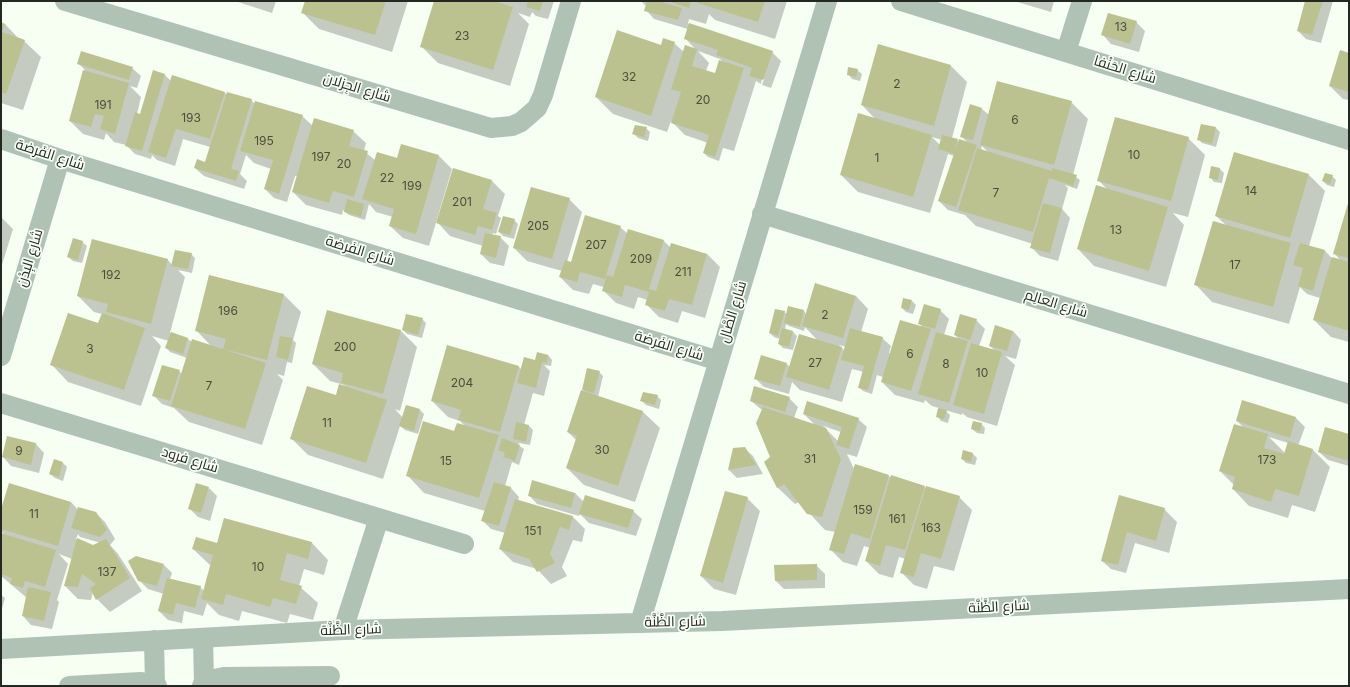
<!DOCTYPE html>
<meta charset="utf-8">
<style>
body{margin:0}
#map{position:relative;width:1350px;height:687px;overflow:hidden;background:#f7fef2;font-family:Inter,sans-serif}
canvas{display:block}
.frame{position:absolute;inset:0;border:2px solid #242722;pointer-events:none}
</style>
<div id="map">
<canvas width="1350" height="687"></canvas>
<div class="frame"></div>
</div>
<script>
const ctx = document.querySelector('canvas').getContext('2d');
ctx.lineJoin = 'round';
function fillPath(path, color) {
  ctx.fillStyle = color;
  ctx.fill(path, 'evenodd');
}
function poly(rows) {
  const path = new Path2D();
  for (const r of rows) {
    path.moveTo(r[0], r[1]);
    for (let i = 2; i < r.length; i += 2) path.lineTo(r[i], r[i + 1]);
  }
  return path;
}
function strokePath(path, color, width, dash) {
  ctx.strokeStyle = color;
  ctx.lineWidth = width;
  ctx.lineCap = dash ? 'butt' : 'round';
  ctx.setLineDash(dash || []);
  ctx.stroke(path);
}
function label(font, color, halo, rows, align = 'center') {
  ctx.font = font + ' Inter,Cairo,sans-serif';
  ctx.lineWidth = 3.5;
  ctx.setLineDash([]);
  ctx.textBaseline = 'middle';
  ctx.strokeStyle = halo;
  ctx.fillStyle = color;
  for (const [text, x, y, turn = 0] of rows) {
    ctx.save();
    ctx.translate(x, y);
    ctx.rotate((+turn || 0) * Math.PI / 180);
    ctx.textAlign = isNaN(turn) ? turn : align;
    if (halo) ctx.strokeText(text, 0, 0);
    ctx.fillText(text, 0, 0);
    ctx.restore();
  }
}
const shadow = poly([
 [235,1,276,1,272,13],
 [306,1,408,1,392,52,319,29,302,12],
 [435,1,554,1,548,19,536,16,532,12,530,17,518,13,529,24,510,86,438,63,421,46],
 [641,1,787,1,775,39,715,20,709,14,706,24,689,19,688,24,772,52,781,61,771,88,762,85,764,79,762,79,761,84,756,81,734,151,723,148,719,161,708,157,704,153,708,143,685,135,671,121,667,132,613,114,596,97,662,46,674,43,684,52,696,50,685,38,688,29,654,19,646,10,647,7],
 [698,51,720,59,724,63,716,74,706,71,709,63],
 [1014,1,1054,1,1051,12],
 [1306,1,1333,1,1321,43,1306,39,1298,31],
 [1136,22,1145,31,1139,52,1111,44,1103,35],
 [1,23,5,24,19,39,24,41,41,57,23,110,1,103],
 [1349,54,1349,100,1343,99,1330,86],
 [79,64,132,68,141,76,137,88,130,86,141,97,137,114,141,115,154,71,165,75,171,81,224,92,227,95,251,100,255,104,302,116,313,126,353,131,366,143,364,151,375,160,397,160,402,145,439,156,452,169,429,246,403,238,390,226,393,217,376,212,369,204,365,220,349,215,343,210,342,215,306,205,293,192,298,176,295,176,287,202,274,198,265,189,271,169,254,163,246,155,240,174,247,181,244,189,204,176,195,168,205,163,210,147,183,139,175,166,157,160,152,155,151,159,135,154,126,145,114,142,106,133,104,140,83,134,70,121,85,70],
 [951,66,967,82,952,138,959,142,968,143,961,136,970,106,982,109,989,115,1071,102,1088,119,1073,175,1080,180,1077,189,1065,185,1068,188,1062,209,1070,218,1058,261,1040,256,1032,248,1033,244,976,226,965,215,948,210,939,201,954,156,948,154,930,213,858,192,841,175,876,120,862,105],
 [932,137,942,140,940,145],
 [982,146,989,153,981,150],
 [857,70,862,74,860,81,852,79,848,74],
 [1201,125,1216,128,1220,132,1216,147,1202,143,1198,139],
 [646,128,650,132,648,141,638,138,634,134],
 [1188,138,1205,155,1188,217,1173,213,1184,225,1166,287,1094,266,1078,249,1108,190,1099,181],
 [1212,167,1220,169,1224,173,1222,183,1214,182,1210,177],
 [454,169,492,181,505,194,498,216,501,218,496,234,493,233,492,235,500,237,509,246,504,266,490,263,481,254,483,246,450,236,438,223],
 [1309,175,1325,191,1309,246,1325,251,1332,258,1341,261,1334,253,1349,202,1349,342,1331,337,1314,320,1320,298,1307,294,1300,287,1289,324,1212,302,1196,285,1227,226,1216,216],
 [1332,176,1336,180,1334,187,1327,185,1323,181],
 [569,199,582,212,567,262,572,263,620,227,628,234,629,230,664,241,670,247,707,254,720,267,705,318,682,311,678,323,659,317,646,304,648,300,638,297,634,309,616,303,603,290,604,287,593,284,589,294,573,290,560,277,562,271,527,261,514,248],
 [1,217,13,229,1,268],
 [514,220,518,224,514,239,503,236,499,232],
 [92,240,168,260,172,265,191,254,195,258,192,273,178,270,185,277,170,333,188,339,192,342,212,347,196,330,210,276,284,295,301,312,293,340,296,343,292,363,287,362,284,376,277,374,283,380,262,445,189,422,174,408,162,404,154,396,179,371,182,374,187,358,170,352,166,348,169,341,152,336,161,346,141,406,68,382,52,365,99,324,102,314,94,312,78,296],
 [82,242,87,246,82,263,73,261,68,257],
 [856,296,868,309,861,332,882,338,891,346,889,353,891,354,923,328,919,323,940,310,949,319,944,335,959,340,955,335,976,320,985,329,979,346,995,351,990,346,1013,331,1021,340,1016,359,1005,356,1015,365,997,426,967,417,962,413,962,415,945,410,950,415,948,423,941,421,937,416,939,408,932,406,925,400,924,403,895,395,882,382,883,377,877,375,872,394,863,391,859,387,864,372,852,369,842,402,800,390,792,382,789,394,764,387,755,378,787,364,790,367,818,341,805,327,804,331,789,326,786,324,785,330,793,332,797,336,793,350,783,348,779,344,780,339,774,337,770,333,784,312,787,314,804,311,806,314],
 [839,345,846,347,845,351],
 [912,301,916,305,913,314,906,312,902,308],
 [422,319,426,323,422,338,407,334,403,330],
 [401,331,417,347,400,411,395,409,403,418,420,410,424,414,418,434,405,430,400,426,383,479,308,455,291,438,347,388,344,385,330,381,313,364],
 [447,347,519,367,522,370,536,361,538,353,548,355,552,360,551,366,544,365,550,371,544,396,533,393,524,425,529,426,533,430,530,445,519,443,518,445,524,449,519,465,512,462,505,486,511,488,519,497,518,501,573,517,585,529,582,542,573,540,562,567,567,576,551,584,537,569,513,562,500,549,505,533,491,529,483,521,485,511,424,493,408,476,455,432,466,427,460,421,448,417,432,401],
 [599,372,603,376,598,397,643,412,660,428,635,502,584,485,567,468,576,440,568,432,587,393,583,390],
 [657,396,661,400,659,409,646,405,642,401],
 [789,398,798,407,794,418,815,425,804,414,858,419,867,427,857,457,847,454,854,469,855,465,889,476,891,478,959,497,972,510,954,571,934,566,927,589,914,585,901,572,906,559,899,557,893,578,879,574,866,561,870,548,864,546,857,566,843,562,830,549,835,532,825,530,799,502,795,504,778,488,765,462,771,457,762,410,751,401],
 [823,426,841,432,838,441],
 [1243,401,1296,418,1305,427,1298,446,1313,450,1330,467,1315,512,1292,505,1288,518,1249,506,1233,489,1234,485,1220,471,1244,428,1237,421],
 [1269,437,1288,443,1285,453],
 [981,424,985,428,984,434,977,433,972,429],
 [1349,435,1349,466,1328,460,1319,452],
 [8,437,36,444,44,453,39,473,11,466,3,457],
 [744,448,753,456,763,474,737,478,729,470],
 [964,452,973,454,977,458,975,465,966,463,962,459],
 [54,460,63,463,67,467,63,481,55,478,50,474],
 [209,488,217,496,210,521,198,517,189,508],
 [575,493,584,502,633,511,642,519,636,536,589,523,580,514,579,516,537,504,529,495],
 [1120,497,1164,509,1177,522,1169,553,1135,543,1126,573,1111,569,1102,561],
 [747,498,760,511,736,595,714,589,701,576],
 [71,502,78,510,96,513,105,522,115,539,110,545,118,554,142,591,110,612,97,599,93,592,91,600,78,599,65,586,72,559,59,554,68,564,57,600,59,602,52,629,31,625,23,616,27,598,1,576,1,534,6,536,1,531,1,513],
 [78,534,80,537,101,543,93,546,76,539],
 [312,543,328,560,324,575,304,569,299,586,318,603,313,620,290,614,287,623,242,611,239,621,219,615,207,603,203,616,184,611,182,623,168,620,159,611,164,594,148,589,139,580,164,565,172,573,170,579,200,587,204,591,211,566,193,549,218,544],
 [816,565,825,574,825,588,784,589,775,580],
 [1,595,5,598,1,612]
]);
const building = poly([
 [305,1,386,1,375,35,301,13],
 [434,1,494,1,513,7,493,70,420,47],
 [528,1,543,1,540,11,526,7],
 [647,1,658,1,682,8,678,20,644,11],
 [668,1,691,1,689,8],
 [698,1,765,1,758,22,697,3],
 [1305,1,1323,1,1312,35,1297,31],
 [1108,13,1137,21,1130,44,1101,35],
 [1,22,5,24,2,32,25,40,6,94,1,92],
 [689,23,773,51,763,80,749,76,752,68,716,55,718,50,684,39],
 [617,30,661,45,663,38,675,42,651,116,595,97],
 [878,44,951,65,934,126,861,105],
 [685,45,697,49,692,66,715,73,719,60,744,68,715,157,703,153,709,135,671,123,681,92,671,89],
 [1340,50,1349,53,1349,92,1329,86],
 [81,51,133,67,129,80,77,64],
 [848,67,858,69,856,77,847,75],
 [83,70,129,83,115,134,100,129,104,116,95,114,91,127,69,121],
 [153,70,165,74,142,151,125,146,135,112,140,114],
 [172,75,225,92,210,139,176,129,166,158,148,152],
 [997,81,1072,101,1054,165,980,145],
 [227,92,252,99,231,169,239,171,236,181,194,168,197,159,205,162],
 [255,101,303,115,279,194,264,189,273,160,240,151],
 [970,104,982,108,973,140,960,137],
 [858,113,932,135,913,197,840,175],
 [1115,117,1189,137,1171,201,1097,181],
 [314,118,354,130,349,146,368,151,354,197,333,191,329,203,292,192],
 [1201,124,1216,127,1212,144,1197,140],
 [635,125,647,127,644,137,632,134],
 [942,135,958,139,954,154,938,149],
 [959,139,977,145,956,207,938,201],
 [401,144,439,155,416,234,389,226,394,209,362,199,377,152,397,158],
 [977,148,1052,171,1052,168,1077,175,1073,186,1049,178,1033,232,958,210],
 [1234,152,1309,174,1290,238,1215,216],
 [1211,166,1220,168,1218,180,1209,178],
 [453,168,492,180,483,209,497,213,492,230,478,226,475,235,436,223],
 [1325,173,1333,175,1330,184,1322,181],
 [1096,185,1168,207,1149,271,1077,249],
 [531,187,570,198,552,259,513,248],
 [347,199,364,204,361,217,344,212],
 [1349,200,1349,258,1333,254],
 [1043,203,1062,208,1050,253,1030,248],
 [585,215,621,226,605,279,580,272,577,282,559,277,565,260,571,262],
 [503,216,515,219,510,235,498,232],
 [1213,221,1291,243,1273,307,1194,285],
 [628,229,664,240,649,289,656,291,671,243,707,254,692,305,669,299,665,311,645,305,649,292,625,285,622,297,602,291,607,275,613,277],
 [485,233,501,236,496,258,480,254],
 [73,238,83,241,78,260,67,257],
 [92,239,168,259,151,324,106,312,108,304,77,296],
 [1300,243,1325,250,1313,291,1298,286,1303,268,1293,265],
 [175,250,192,253,188,269,171,266],
 [1332,257,1349,262,1349,331,1313,320],
 [209,275,284,294,267,360,223,349,226,339,195,331],
 [815,283,856,296,843,338,802,326],
 [903,298,912,300,909,310,901,308],
 [924,304,941,309,935,329,918,324],
 [788,306,804,310,800,327,784,323],
 [775,309,785,311,778,336,769,333],
 [327,310,401,330,383,394,341,383,343,373,312,364],
 [68,313,98,323,102,313,145,328,124,390,50,365],
 [406,314,423,318,418,335,402,330],
 [960,314,977,319,970,340,954,335],
 [900,320,931,329,911,391,881,382],
 [995,325,1013,331,1007,351,989,346],
 [782,328,793,331,789,347,778,344],
 [850,328,883,337,868,390,858,388,864,366,841,360],
 [171,332,188,338,183,354,165,348],
 [936,332,968,341,949,403,918,394],
 [799,334,842,347,829,390,786,377],
 [280,336,293,338,288,360,276,357],
 [192,339,266,363,245,429,171,406],
 [971,343,1002,352,984,414,953,405],
 [447,345,519,366,500,432,458,420,461,410,431,401],
 [537,352,548,355,547,363,542,362,536,388,517,383,524,357,535,360],
 [761,355,787,363,780,386,754,379],
 [162,365,180,370,170,401,152,396],
 [587,368,600,371,594,393,582,390],
 [339,384,387,400,366,463,290,439,307,386,336,395],
 [754,386,790,397,785,412,750,401],
 [581,390,643,411,618,486,566,468,577,436,567,432],
 [643,392,658,395,655,405,640,401],
 [1242,400,1296,417,1290,438,1236,421],
 [807,401,859,418,849,449,836,445,842,427,803,414],
 [406,405,420,409,414,431,399,426],
 [763,407,826,428,841,459,822,517,807,514,784,484,777,488,764,462,770,457,756,423],
 [938,408,947,410,944,419,936,417],
 [423,421,454,431,457,423,499,435,479,498,406,476],
 [973,421,982,423,980,431,971,429],
 [516,422,529,425,526,442,513,439],
 [1234,424,1268,434,1264,448,1284,454,1288,441,1313,449,1299,496,1275,489,1271,502,1232,489,1235,477,1219,471],
 [1325,427,1349,434,1349,461,1318,452],
 [7,436,36,443,31,465,2,457],
 [502,438,520,445,515,461,503,457,505,453,498,450],
 [745,447,756,465,728,470,733,448],
 [963,450,973,453,971,462,961,459],
 [54,459,63,462,59,477,49,474],
 [855,464,889,475,870,539,851,533,844,554,829,550],
 [891,475,925,486,905,550,886,545,880,566,865,561],
 [532,480,575,493,571,508,528,496],
 [494,482,511,487,499,526,481,521],
 [9,483,71,502,58,546,1,529,1,509],
 [196,483,209,487,201,513,188,509],
 [926,486,960,496,941,559,921,553,914,577,900,573],
 [725,491,748,497,723,583,700,576],
 [585,495,634,510,628,528,579,514],
 [1119,495,1165,508,1156,541,1127,532,1118,565,1101,561],
 [515,499,573,516,569,530,560,527,550,554,555,563,537,572,529,559,499,549],
 [78,507,96,512,107,530,100,537,71,528],
 [224,518,312,542,308,559,287,553,280,580,302,586,296,604,273,598,270,607,226,594,223,605,201,599,213,555,192,549,196,537,217,543],
 [1,533,56,550,45,587,25,581,23,588,10,584,12,578,1,574],
 [77,538,93,545,106,539,130,578,96,600,90,588,96,584,82,574,78,587,64,586],
 [136,556,164,564,157,586,138,581,128,561],
 [817,564,817,580,775,581,774,565],
 [167,578,201,586,195,608,176,603,173,615,158,611],
 [28,587,51,592,44,621,22,616]
]);
const minor = poly([
 [65,1,491,128,512,126,521,122,537,108,543,95,571,1],
 [901,1,1349,140],
 [1066,52,1082,1],
 [1,139,60,159,719,361],
 [762,214,1349,394],
 [1,356,60,159],
 [1,403,464,544],
 [640,623,827,1],
 [343,630,379,518],
 [203,638,204,684],
 [154,640,155,685],
 [1,649,343,630,722,621,1349,589],
 [69,686,141,682,157,686],
 [202,686,214,679,224,677,330,676]
]);
const numberNames = [
 ["13",1121,27],
 ["23",462,36],
 ["32",629,77],
 ["2",897,84],
 ["20",703,100],
 ["191",103,105],
 ["193",191,118],
 ["6",1015,120],
 ["195",264,141],
 ["10",1134,155],
 ["197",321,157],
 ["1",877,158],
 ["20",344,164],
 ["22",387,178],
 ["199",412,186],
 ["14",1251,191],
 ["7",996,193],
 ["201",462,202],
 ["205",538,226],
 ["13",1116,230],
 ["207",596,245],
 ["209",641,259],
 ["17",1235,265],
 ["211",683,272],
 ["192",111,275],
 ["196",228,311],
 ["2",825,315],
 ["200",345,347],
 ["3",90,349],
 ["6",910,354],
 ["27",815,363],
 ["8",946,364],
 ["10",982,373],
 ["204",462,383],
 ["7",209,386],
 ["11",327,423],
 ["30",602,450],
 ["9",19,451],
 ["31",810,459],
 ["173",1267,460],
 ["15",446,461],
 ["159",863,510],
 ["11",34,514],
 ["161",897,519],
 ["163",931,528],
 ["151",533,531],
 ["10",258,567],
 ["137",107,572]
];
const streetNames = [
 ["شارع الحَنْفا",1125,70,17],
 ["شارع الجِزلان",357,88,17],
 ["شارع الفَرضة",50,155,18],
 ["شارع الفَرضة",360,251,17],
 ["شارع البِدْن",30,258,-73],
 ["شارع العالِم",1056,304,17],
 ["شارع الصَّال",733,312,-73],
 ["شارع الفَرضة",669,346,17],
 ["شارع فرود",190,460,17],
 ["شارع الظَّنَّة",999,607,-3],
 ["شارع الظَّنَّة",675,622,-1],
 ["شارع الظَّنَّة",351,630,-2]
];
fillPath(shadow, '#0003');
fillPath(building, '#bbc18f');
strokePath(minor, '#afc2b3', 20);
label('12px', '#4a4e3d', null, numberNames);
label('14px', '#242722', '#f7fef2', streetNames);
</script>
